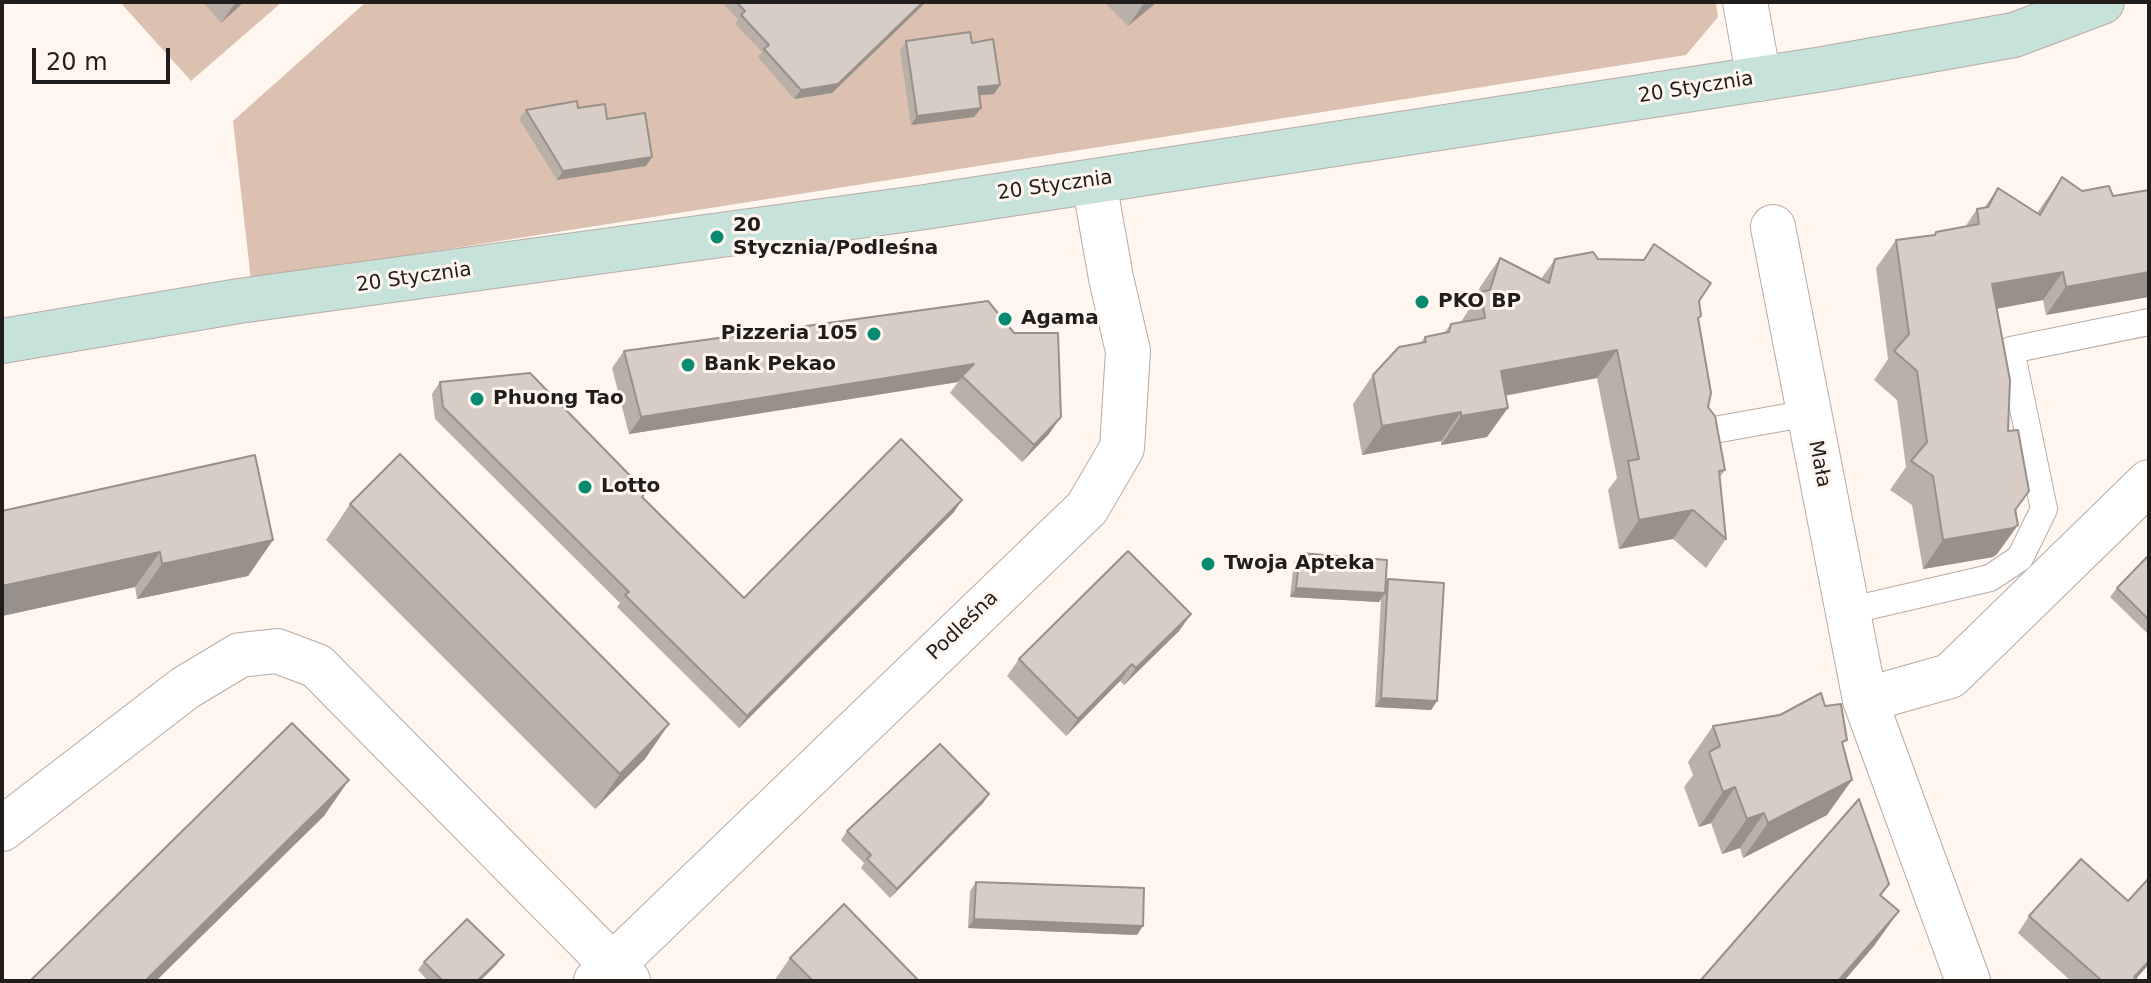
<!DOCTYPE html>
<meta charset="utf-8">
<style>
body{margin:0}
#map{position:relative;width:2151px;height:983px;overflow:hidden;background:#fff6f0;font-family:"DejaVu Sans",sans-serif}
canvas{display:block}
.frame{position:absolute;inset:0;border:4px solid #211d1b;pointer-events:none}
.scale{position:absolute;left:32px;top:48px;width:138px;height:36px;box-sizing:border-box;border:4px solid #211d1b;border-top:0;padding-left:10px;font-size:24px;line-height:28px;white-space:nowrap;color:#211d1b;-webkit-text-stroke:6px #fff6f0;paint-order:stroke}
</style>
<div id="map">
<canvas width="2151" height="983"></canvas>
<div class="frame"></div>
<div class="scale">20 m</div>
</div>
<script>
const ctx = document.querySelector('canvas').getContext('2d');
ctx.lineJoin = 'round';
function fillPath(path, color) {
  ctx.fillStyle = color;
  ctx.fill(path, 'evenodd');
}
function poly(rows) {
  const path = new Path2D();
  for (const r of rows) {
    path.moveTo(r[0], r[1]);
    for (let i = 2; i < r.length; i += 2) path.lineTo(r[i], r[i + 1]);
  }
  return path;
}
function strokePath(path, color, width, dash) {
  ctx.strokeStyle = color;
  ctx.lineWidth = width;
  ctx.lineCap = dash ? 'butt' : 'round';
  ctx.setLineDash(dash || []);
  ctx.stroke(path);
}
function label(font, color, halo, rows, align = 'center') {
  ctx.font = font + ' "DejaVu Sans",sans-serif';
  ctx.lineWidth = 6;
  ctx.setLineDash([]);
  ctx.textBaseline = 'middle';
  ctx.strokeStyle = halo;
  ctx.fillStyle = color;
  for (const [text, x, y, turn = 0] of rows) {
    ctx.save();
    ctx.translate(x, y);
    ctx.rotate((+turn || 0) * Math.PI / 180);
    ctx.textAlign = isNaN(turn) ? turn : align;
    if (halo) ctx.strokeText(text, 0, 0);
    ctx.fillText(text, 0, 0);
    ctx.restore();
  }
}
const green = poly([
 [120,2,282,2,191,81],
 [366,2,1716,2,1718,17,1686,55,251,280,233,121]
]);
const lane = poly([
 [1703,432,1809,413],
 [1848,611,1990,578,2020,558,2044,509,2011,350,2149,322]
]);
const street = poly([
 [1745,2,1759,79],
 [1773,227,1865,700,1968,981],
 [1865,700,1950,676,2149,482],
 [2,829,185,688,240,655,277,651,317,666,628,981],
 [596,981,1087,508,1122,448,1128,351,1111,278,1094,182]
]);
const secondary = poly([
 [2,341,239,301,925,207,1823,69,2014,35,2102,2]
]);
const wall = poly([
 [203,2,244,2,221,23],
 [721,2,926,2,832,93,794,99,758,57,762,52,735,24,738,19],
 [1104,2,1157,2,1128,26],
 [906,41,972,43,1000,85,994,94,979,95,981,108,974,117,911,125,900,50],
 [578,108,607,119,652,157,646,166,557,180,519,119,526,110],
 [2062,177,2082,191,2113,196,2149,190,2046,315,2043,300,1996,309,2018,525,1997,554,1993,557,1923,569,1912,505,1890,490,1906,467,1897,400,1874,380,1888,359,1876,268,1896,240,1934,235,1936,232,1965,227,1977,209,1984,208,1998,188,2037,213],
 [1654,244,1699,301,1698,320,1708,407,1725,470,1720,477,1726,539,1706,568,1673,539,1619,549,1608,490,1617,478,1597,378,1505,396,1487,437,1441,445,1441,441,1362,455,1353,404,1373,375,1421,342,1425,337,1444,333,1451,324,1461,322,1476,298,1480,287,1500,258,1541,279,1555,259,1643,260],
 [988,301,1049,434,1022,462,950,393,958,382,629,434,612,368,624,351],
 [440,382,646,492,643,497,744,598,954,512,739,728,617,607,620,603,435,419,432,394],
 [350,504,645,759,595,809,326,540],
 [2,511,273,540,248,576,137,599,135,587,2,616],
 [1300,553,1386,582,1388,579,1437,701,1431,710,1375,707,1381,599,1379,602,1290,597,1294,562],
 [2149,555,2149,635,2110,597,2117,588],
 [1191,614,1179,631,1124,685,1120,681,1066,736,1007,676,1019,659],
 [1825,706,1843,746,1827,815,1743,858,1740,848,1722,854,1711,823,1699,827,1684,787,1693,775,1688,762,1713,726],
 [989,794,983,803,890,898,861,868,864,863,841,840,847,831],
 [2149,878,2149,964,2136,979,2138,981,2071,981,2018,933,2029,916,2128,901],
 [976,882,1137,935,968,928,970,891],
 [790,958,919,981,774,981],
 [424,962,497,964,480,981,428,981,418,970]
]);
const shadedWall = poly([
 [236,2,244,2,221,23],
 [923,2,926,2,832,93,794,99,801,90],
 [1145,2,1157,2,1128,26],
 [1000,85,994,94,972,96,978,87],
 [981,108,974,117,911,125,917,116],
 [652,157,646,166,557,180,563,171],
 [2063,272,2043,300,1972,313,1992,284],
 [2149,272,2149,297,2046,315,2066,287],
 [1617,350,1597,378,1480,400,1501,371],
 [974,364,958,382,629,434,641,417],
 [1508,408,1487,437,1441,445,1461,416],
 [1461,412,1441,441,1362,455,1382,426],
 [1061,417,1049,434,1022,462,1034,445],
 [962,500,954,512,739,728,747,716],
 [1693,510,1673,539,1619,549,1639,520],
 [2018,525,1997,554,1993,557,1923,569,1943,540],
 [273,540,248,576,137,599,162,564],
 [160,552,135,587,2,616,2,586],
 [1296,588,1385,593,1379,602,1290,597],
 [1191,614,1179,631,1124,685,1136,668],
 [1132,664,1120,681,1066,736,1078,719],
 [1381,698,1437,701,1431,710,1375,707],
 [669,724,645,759,595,809,620,774],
 [349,780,324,816,156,981,145,981],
 [1852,780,1827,815,1743,858,1768,823],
 [1735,787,1711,823,1699,827,1723,792],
 [989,794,983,803,890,898,897,889],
 [1764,813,1740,848,1722,854,1747,819],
 [1899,911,1874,946,1844,981,1838,981],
 [974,919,1143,926,1137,935,968,928],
 [504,955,497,964,480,981,477,981],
 [2149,961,2149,964,2134,981,2132,981]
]);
const building = poly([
 [736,2,923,2,838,84,801,90,764,49,769,45,741,15,745,11,736,2],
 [970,32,972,43,993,39,1000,85,978,87,981,108,917,116,906,41,970,32],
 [577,101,578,108,605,104,607,119,645,113,652,157,563,171,526,110,577,101],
 [2062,177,2082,191,2109,186,2113,196,2149,190,2149,272,2066,287,2063,272,1992,284,2010,380,2008,431,2018,430,2029,491,2015,510,2018,525,2013,528,1943,540,1933,476,1911,461,1927,442,1917,371,1894,351,1909,334,1896,240,1935,235,1936,232,1979,224,1977,209,1988,207,1998,188,2040,215,2062,177],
 [1654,244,1711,283,1699,301,1701,316,1698,318,1711,393,1708,407,1715,416,1725,470,1719,471,1726,539,1693,510,1639,520,1628,461,1639,459,1617,350,1501,371,1508,408,1461,416,1461,412,1382,426,1373,375,1399,347,1426,342,1425,337,1449,332,1451,324,1485,318,1481,292,1490,290,1500,258,1549,283,1555,259,1593,252,1598,259,1644,260,1654,244],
 [988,301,1014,333,1058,333,1061,417,1034,445,962,376,974,364,641,417,624,351,988,301],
 [530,373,646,492,642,497,744,598,901,439,962,500,747,716,625,595,629,592,443,407,440,382,530,373],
 [400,454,669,724,620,774,350,504,400,454],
 [255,455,273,540,162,564,160,552,2,586,2,511,255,455],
 [1128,551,1191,614,1136,668,1132,664,1078,719,1019,659,1128,551],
 [1300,553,1387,560,1385,593,1296,588,1300,553],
 [2149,555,2149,620,2117,588,2149,555],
 [1388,579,1444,583,1437,701,1381,698,1388,579],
 [1821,693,1825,706,1841,704,1847,740,1842,742,1852,780,1768,823,1764,813,1747,819,1735,787,1723,792,1709,752,1720,746,1713,726,1780,715,1821,693],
 [292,723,349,780,145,981,30,981,292,723],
 [940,744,989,794,897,889,867,859,871,855,847,831,940,744],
 [1859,799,1889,884,1880,895,1899,911,1838,981,1700,981,1859,799],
 [2081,859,2128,901,2149,878,2149,961,2134,977,2138,981,2102,981,2029,916,2081,859],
 [976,882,1144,888,1143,926,974,919,976,882],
 [844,904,919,981,813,981,790,958,844,904],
 [467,919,504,955,477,981,443,981,424,962,467,919]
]);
const markers = [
 [717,237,8,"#078b70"],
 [1422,302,8,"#078b70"],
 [1005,319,8,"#078b70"],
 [874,334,8,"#078b70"],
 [688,365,8,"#078b70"],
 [477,399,8,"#078b70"],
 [585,487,8,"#078b70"],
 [1208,564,8,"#078b70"]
];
const streetNames = [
 ["20 Stycznia",1696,88,-9],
 ["20 Stycznia",1055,186,-8],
 ["20 Stycznia",414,278,-8],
 ["Mała",1819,464,79],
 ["Podleśna",963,626,-44]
];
const poiNames = [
 ["20",733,226],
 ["Stycznia/Podleśna",733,249],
 ["PKO BP",1438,302],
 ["Agama",1021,319],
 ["Pizzeria 105",858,334,"right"],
 ["Bank Pekao",704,365],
 ["Phuong Tao",493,399],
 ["Lotto",601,487],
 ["Twoja Apteka",1224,564]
];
fillPath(green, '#dcc0b0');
strokePath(lane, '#b7aca6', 28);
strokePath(street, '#b7aca6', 46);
strokePath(secondary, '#b7aca6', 46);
strokePath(lane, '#fff', 26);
strokePath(street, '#fff', 44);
strokePath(secondary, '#c7e2db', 44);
fillPath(wall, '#bab0aa');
fillPath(shadedWall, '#97908b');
fillPath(building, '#d8cdc6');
strokePath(building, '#97908b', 2);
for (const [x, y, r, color] of markers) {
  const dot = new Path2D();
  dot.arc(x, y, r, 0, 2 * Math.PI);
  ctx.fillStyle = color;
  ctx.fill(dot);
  strokePath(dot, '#fff6f0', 3);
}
label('20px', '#211d1b', '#fff6f0', streetNames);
label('bold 20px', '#211d1b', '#fff6f0', poiNames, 'left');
</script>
